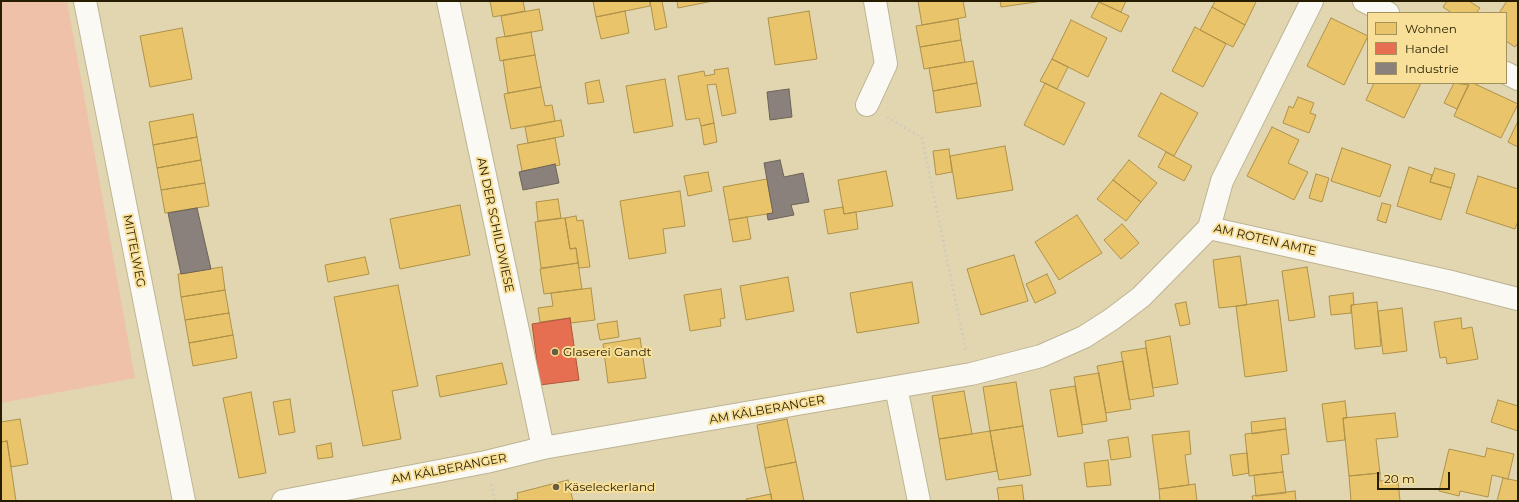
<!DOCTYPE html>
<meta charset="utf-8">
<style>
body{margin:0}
#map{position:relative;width:1519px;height:502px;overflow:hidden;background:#e2d6b0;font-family:Montserrat,sans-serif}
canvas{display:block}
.frame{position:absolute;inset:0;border:2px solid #261d01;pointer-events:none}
.legend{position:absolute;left:1367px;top:12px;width:140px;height:72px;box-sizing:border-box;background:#f8e09a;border:1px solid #a4925d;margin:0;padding:5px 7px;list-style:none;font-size:12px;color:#261d01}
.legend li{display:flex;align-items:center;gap:8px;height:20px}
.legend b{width:20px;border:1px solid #a4925d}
.scale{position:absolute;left:1377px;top:472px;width:73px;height:18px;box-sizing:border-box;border:2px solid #261d01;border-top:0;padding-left:5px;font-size:12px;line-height:14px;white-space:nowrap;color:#261d01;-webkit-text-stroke:3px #f8e09a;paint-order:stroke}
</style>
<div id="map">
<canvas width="1519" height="502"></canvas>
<div class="frame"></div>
<ul class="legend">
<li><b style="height:11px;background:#e9c46a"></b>Wohnen</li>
<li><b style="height:11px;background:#e76f51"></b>Handel</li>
<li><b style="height:11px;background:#8a817c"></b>Industrie</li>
</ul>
<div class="scale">20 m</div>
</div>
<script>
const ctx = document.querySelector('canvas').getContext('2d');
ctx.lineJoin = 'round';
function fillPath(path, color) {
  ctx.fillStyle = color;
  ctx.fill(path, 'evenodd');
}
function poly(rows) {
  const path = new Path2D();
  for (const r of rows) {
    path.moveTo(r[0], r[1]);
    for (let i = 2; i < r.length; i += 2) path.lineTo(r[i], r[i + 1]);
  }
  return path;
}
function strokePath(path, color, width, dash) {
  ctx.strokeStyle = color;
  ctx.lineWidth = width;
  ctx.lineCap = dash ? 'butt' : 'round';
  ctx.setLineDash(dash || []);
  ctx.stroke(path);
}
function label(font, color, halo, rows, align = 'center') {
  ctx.font = font + ' Montserrat,sans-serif';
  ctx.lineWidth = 4;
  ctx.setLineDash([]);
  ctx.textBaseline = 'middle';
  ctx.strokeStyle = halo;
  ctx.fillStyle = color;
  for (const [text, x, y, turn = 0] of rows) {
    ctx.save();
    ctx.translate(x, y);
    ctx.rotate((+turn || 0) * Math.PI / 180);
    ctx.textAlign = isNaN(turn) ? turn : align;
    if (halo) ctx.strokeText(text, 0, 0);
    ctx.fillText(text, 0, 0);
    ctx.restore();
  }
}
const green = poly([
 [1,1,67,1,135,378,1,403]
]);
const homes = poly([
 [490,1,523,1,525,11,493,17,490,1],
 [593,1,650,1,650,6,596,17,593,1],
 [650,1,662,1,667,27,655,30,650,1],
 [677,1,713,1,678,8,677,1],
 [918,1,963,1,966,17,922,25,918,1],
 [1000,1,1043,1,1001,7,1000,1],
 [1097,1,1126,1,1121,12,1097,1],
 [1215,1,1255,1,1256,2,1245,25,1212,7,1215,1],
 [1447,1,1469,1,1480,8,1476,13,1452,13,1443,7,1447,1],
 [1507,1,1518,1,1518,43,1515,47,1506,41,1506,13,1499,13,1507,1],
 [1099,2,1129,16,1121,32,1091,17,1099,2],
 [1212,7,1245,25,1233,47,1200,30,1212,7],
 [539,9,543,30,505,37,501,16,539,9],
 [625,11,629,33,601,39,596,17,625,11],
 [809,11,817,59,775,65,768,18,809,11],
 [1331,18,1368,36,1344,85,1307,66,1331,18],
 [958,19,961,40,920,47,916,26,958,19],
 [1071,20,1107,38,1088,77,1052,59,1071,20],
 [1195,27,1226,44,1203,87,1172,71,1195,27],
 [182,28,192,79,150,87,140,36,182,28],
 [531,32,535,55,500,61,496,38,531,32],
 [961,40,965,62,924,69,920,47,961,40],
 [535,55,541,87,508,93,503,60,535,55],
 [1052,59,1068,67,1057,89,1040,81,1052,59],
 [973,61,977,83,933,91,929,68,973,61],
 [728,68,736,113,722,116,716,84,707,85,714,123,701,126,699,118,686,120,678,76,704,71,705,76,715,74,714,70,728,68],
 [665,79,673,126,634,133,626,86,665,79],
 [599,80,604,102,588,104,585,83,599,80],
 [977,83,981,106,936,113,933,91,977,83],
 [1045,83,1085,103,1064,145,1024,125,1045,83],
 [1374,83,1421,83,1404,118,1366,100,1374,83],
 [1454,83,1469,85,1457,109,1444,103,1454,83],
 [1469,83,1473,83,1518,104,1501,138,1454,116,1469,83],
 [541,87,545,106,552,105,555,121,511,129,504,94,541,87],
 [1161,93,1198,113,1174,156,1138,136,1161,93],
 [1298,97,1314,103,1310,113,1316,115,1309,133,1283,123,1289,106,1293,108,1298,97],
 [193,114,197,137,153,145,149,122,193,114],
 [561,120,564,136,528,143,525,127,561,120],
 [1518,121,1518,147,1508,142,1518,121],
 [714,123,717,142,704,145,701,126,714,123],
 [1272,127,1299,140,1288,163,1308,172,1294,200,1247,176,1272,127],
 [197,137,201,160,157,168,153,145,197,137],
 [555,138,560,165,522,171,517,145,555,138],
 [1005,146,1013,190,957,199,950,156,1005,146],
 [1342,148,1391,165,1380,197,1331,181,1342,148],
 [949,149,952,172,936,175,933,151,949,149],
 [1166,152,1192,166,1184,181,1158,167,1166,152],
 [201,160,205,183,161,190,157,168,201,160],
 [1129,160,1157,183,1141,202,1113,180,1129,160],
 [1409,167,1432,175,1430,182,1451,188,1441,220,1397,206,1409,167],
 [1435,168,1455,174,1451,188,1430,182,1435,168],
 [886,171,893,206,844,214,838,180,886,171],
 [708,172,712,191,688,196,684,176,708,172],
 [1316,174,1329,178,1322,202,1309,198,1316,174],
 [1478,176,1518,189,1518,221,1515,229,1466,213,1478,176],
 [767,179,773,213,729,220,723,187,767,179],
 [1113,180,1141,202,1126,221,1097,199,1113,180],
 [205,183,209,206,165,213,161,190,205,183],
 [680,191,685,226,663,229,666,253,629,259,620,201,680,191],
 [558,199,561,218,538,221,536,202,558,199],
 [1382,203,1391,205,1386,223,1377,220,1382,203],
 [460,205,470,255,400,269,390,219,460,205],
 [843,207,844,214,856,212,858,229,828,234,824,210,843,207],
 [1077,215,1102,253,1059,280,1035,242,1077,215],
 [576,216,577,221,583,220,590,267,579,268,576,248,570,249,565,218,576,216],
 [747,217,751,239,733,242,729,220,747,217],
 [565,218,570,249,576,248,578,263,541,268,535,222,565,218],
 [1122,224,1139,243,1121,259,1104,240,1122,224],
 [1014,255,1028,301,981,315,967,269,1014,255],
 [1240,256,1247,305,1219,308,1213,260,1240,256],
 [365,257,369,274,328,282,325,265,365,257],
 [578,263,582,289,544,294,540,269,578,263],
 [222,267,225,290,181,297,178,274,222,267],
 [1307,267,1315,317,1289,321,1282,271,1307,267],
 [1047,274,1056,293,1035,303,1026,284,1047,274],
 [788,277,794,311,746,320,740,286,788,277],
 [912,282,919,323,857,333,850,293,912,282],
 [398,285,418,386,392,391,401,439,363,446,334,297,398,285],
 [591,288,595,320,571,323,570,318,540,322,538,308,553,306,551,293,591,288],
 [721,289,725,318,720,319,721,326,690,331,684,295,721,289],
 [225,290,229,313,185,320,181,297,225,290],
 [1353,293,1354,305,1351,305,1351,313,1331,315,1329,296,1353,293],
 [1278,300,1287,371,1245,377,1236,306,1278,300],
 [1186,302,1190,324,1180,326,1175,304,1186,302],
 [1377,302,1381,346,1355,349,1351,305,1377,302],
 [1402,308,1407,351,1383,354,1378,311,1402,308],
 [229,313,233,335,189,343,185,320,229,313],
 [1461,318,1462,329,1472,327,1478,359,1447,364,1446,357,1440,358,1434,322,1461,318],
 [617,321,619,337,600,340,597,324,617,321],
 [233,335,237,358,193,366,189,343,233,335],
 [1170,336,1178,384,1153,388,1145,341,1170,336],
 [640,338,646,378,608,383,603,344,640,338],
 [1146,348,1154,396,1129,400,1121,352,1146,348],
 [1123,361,1131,409,1106,413,1097,366,1123,361],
 [502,363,507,384,440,397,436,376,502,363],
 [1099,373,1107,421,1082,425,1074,377,1099,373],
 [1016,382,1023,426,990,431,983,387,1016,382],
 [1075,386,1083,433,1058,437,1050,390,1075,386],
 [964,391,972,434,939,439,932,396,964,391],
 [251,392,266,473,239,478,223,398,251,392],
 [290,399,295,432,279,435,273,402,290,399],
 [1498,400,1518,406,1518,431,1491,422,1498,400],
 [1345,401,1347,418,1343,418,1345,440,1327,442,1322,404,1345,401],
 [1395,413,1398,437,1376,439,1380,473,1349,476,1343,418,1395,413],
 [1285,418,1286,429,1252,434,1251,422,1285,418],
 [20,419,28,464,11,467,7,441,1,442,1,422,20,419],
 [787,419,796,462,765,468,757,425,787,419],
 [1023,426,1031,475,999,480,990,431,1023,426],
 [1286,429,1289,454,1281,455,1283,472,1249,476,1245,434,1286,429],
 [990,431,997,471,946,480,939,439,990,431],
 [1189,431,1191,454,1185,455,1189,485,1159,489,1152,435,1189,431],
 [1128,437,1131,457,1111,460,1108,440,1128,437],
 [7,441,11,467,16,501,1,501,1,442,7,441],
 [331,443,333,457,318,459,316,446,331,443],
 [1487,448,1514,454,1508,479,1492,475,1488,497,1460,491,1459,496,1439,491,1449,449,1485,457,1487,448],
 [1247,453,1249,473,1233,476,1230,455,1247,453],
 [1108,460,1111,485,1087,487,1084,463,1108,460],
 [796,462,804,501,772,501,765,468,796,462],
 [1283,472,1286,493,1256,496,1254,475,1283,472],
 [1380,473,1380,481,1398,480,1400,501,1351,501,1349,476,1380,473],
 [1503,478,1518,481,1518,501,1497,501,1503,478],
 [568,480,573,501,510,501,518,499,517,493,568,480],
 [1195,484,1197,501,1160,501,1159,489,1195,484],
 [1022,485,1024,501,999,501,997,488,1022,485],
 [1295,491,1296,501,1253,501,1252,496,1295,491],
 [771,494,772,501,747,501,746,499,771,494]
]);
const shops = poly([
 [570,318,579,380,540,385,532,324,570,318]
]);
const industry = poly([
 [789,89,792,117,770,120,767,92,789,89],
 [780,160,784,177,803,173,809,202,791,205,794,215,768,220,767,214,773,213,764,163,780,160],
 [555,164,559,183,523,190,519,172,555,164],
 [197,208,211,269,181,274,168,213,197,208]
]);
const path = poly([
 [887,117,922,138,966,352],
 [491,484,495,501]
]);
const minor = poly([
 [85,1,184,501],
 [448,1,543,448],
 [1364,1,1388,13],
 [1506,73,1518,79],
 [867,105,886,64,875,1],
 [1209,228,1447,281,1518,299],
 [896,387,919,501],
 [283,501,486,462,543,448,971,374,1041,356,1084,337,1112,319,1141,297,1209,228,1222,181,1312,1]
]);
const markers = [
 [555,352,4,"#685e3e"],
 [556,487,4,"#685e3e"]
];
const streetNames = [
 ["AN DER SCHILDWIESE",495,225,78],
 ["AM ROTEN AMTE",1265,240,13],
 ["MITTELWEG",134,251,79],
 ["AM KÄLBERANGER",767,410,-10],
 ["AM KÄLBERANGER",449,469,-11]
];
const poiNames = [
 ["Glaserei Gandt",563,352],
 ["Käseleckerland",564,487]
];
fillPath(green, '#eec1a8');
fillPath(homes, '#e9c46a');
strokePath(homes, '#ae924a', 1);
fillPath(shops, '#e76f51');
strokePath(shops, '#ad5639', 1);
fillPath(industry, '#8a817c');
strokePath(industry, '#6c6357', 1);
strokePath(minor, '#bdb495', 24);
strokePath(path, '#cecbbf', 2.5, [2, 3]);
strokePath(minor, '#fbf9f3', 22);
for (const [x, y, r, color] of markers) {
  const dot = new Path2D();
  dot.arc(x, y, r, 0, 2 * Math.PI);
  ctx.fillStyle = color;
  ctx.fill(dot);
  strokePath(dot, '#f8e09a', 1.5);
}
label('12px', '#261d01', '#f8e09a', streetNames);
label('12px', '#261d01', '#f8e09a', poiNames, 'left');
</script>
